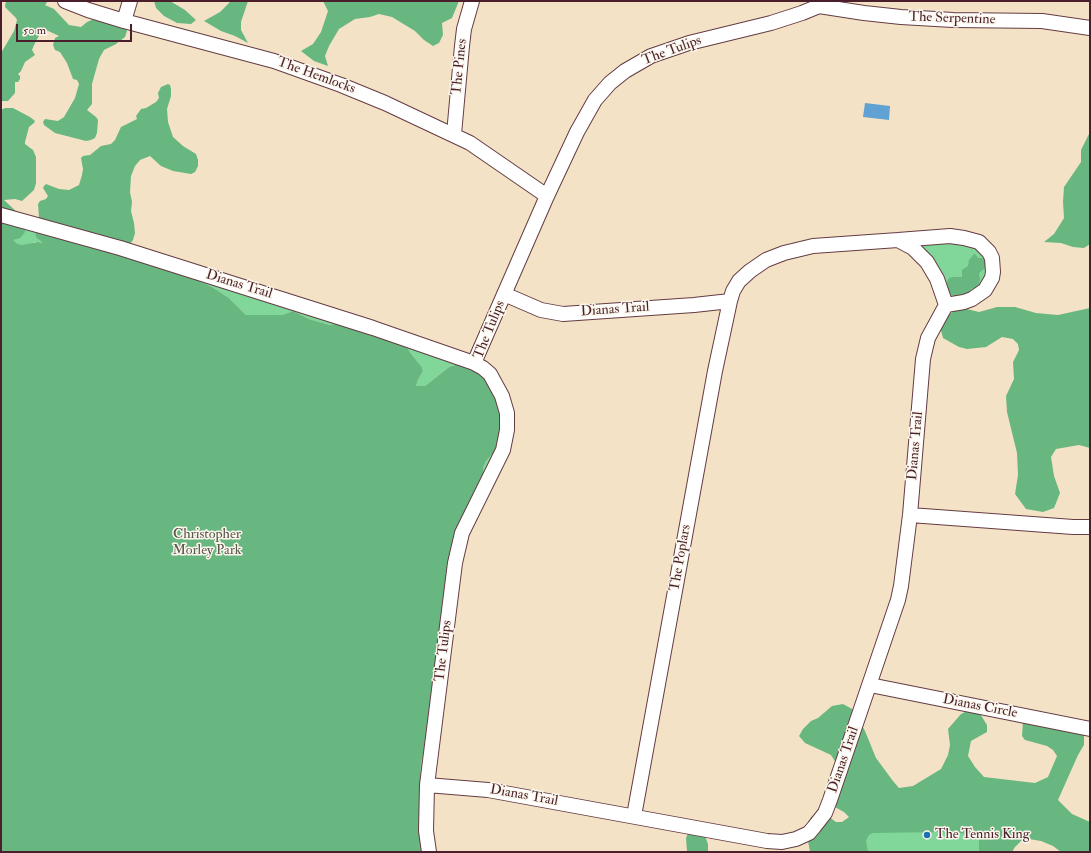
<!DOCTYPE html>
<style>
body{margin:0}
#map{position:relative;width:1091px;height:853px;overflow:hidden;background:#f4e2c7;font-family:"IM FELL Double Pica",serif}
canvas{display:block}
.frame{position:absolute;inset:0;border:2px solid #4a1f2b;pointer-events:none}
.scale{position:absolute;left:16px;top:24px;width:116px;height:18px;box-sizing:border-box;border:2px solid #4a1f2b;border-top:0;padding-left:5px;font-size:12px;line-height:14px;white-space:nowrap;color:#4a1f2b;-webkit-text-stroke:3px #fbf7ec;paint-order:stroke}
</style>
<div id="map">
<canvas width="1091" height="853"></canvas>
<div class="frame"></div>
<div class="scale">50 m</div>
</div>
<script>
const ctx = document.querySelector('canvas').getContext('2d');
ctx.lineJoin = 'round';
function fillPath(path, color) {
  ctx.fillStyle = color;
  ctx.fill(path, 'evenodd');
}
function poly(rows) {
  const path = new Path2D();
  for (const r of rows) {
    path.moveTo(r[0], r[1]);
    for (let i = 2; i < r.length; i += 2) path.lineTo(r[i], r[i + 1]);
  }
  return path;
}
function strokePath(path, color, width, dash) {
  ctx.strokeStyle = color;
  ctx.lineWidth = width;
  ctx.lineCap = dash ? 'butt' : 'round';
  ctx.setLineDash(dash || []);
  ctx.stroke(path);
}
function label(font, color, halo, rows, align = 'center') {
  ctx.font = font + ' "IM FELL Double Pica",serif';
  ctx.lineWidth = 3;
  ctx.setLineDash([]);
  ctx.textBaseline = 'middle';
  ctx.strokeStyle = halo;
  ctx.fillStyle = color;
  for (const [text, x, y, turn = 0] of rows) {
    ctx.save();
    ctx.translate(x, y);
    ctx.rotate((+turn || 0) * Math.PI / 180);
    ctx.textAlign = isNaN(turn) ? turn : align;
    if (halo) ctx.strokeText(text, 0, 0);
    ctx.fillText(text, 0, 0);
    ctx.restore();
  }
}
const green = poly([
 [24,225,42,226,35,232,35,234,44,243,34,242,30,245,22,245,16,243,14,241,16,239],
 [950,236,984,246,989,284,946,305,937,279,898,240],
 [120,248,373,328,474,363,487,370,500,391,507,413,507,430,503,450,466,523,459,543,455,563,427,785,426,831,429,852,427,852,422,831,423,810,420,787,421,763,426,740,429,709,435,679,437,647,455,545,462,523,469,514,469,506,478,493,483,479,483,468,486,461,499,446,503,437,505,427,505,416,500,393,492,380,486,373,474,365,467,363,461,363,449,367,425,386,416,386,418,380,423,371,422,367,412,355,406,346,397,340,381,337,354,326,330,325,309,319,293,311,282,315,246,315,229,298,212,287],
 [862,817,992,819,991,852,862,852]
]);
const forest = poly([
 [6,1,48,1,45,5,54,9,69,25,81,27,87,22,94,19,125,25,127,31,125,37,116,44,104,50,99,59,92,84,92,104,87,110,96,117,98,120,97,133,95,138,91,140,86,141,55,133,44,125,43,122,45,119,58,121,64,117,75,98,79,84,77,80,73,79,67,63,60,52,55,50,53,45,55,38,59,36,44,29,42,30,35,43,32,50,35,55,25,62,21,71,18,74,20,76,20,79,18,82,15,82,15,93,8,101,1,101,1,53,14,31,17,20,16,18,5,7],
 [154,1,170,1,185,10,196,20,191,24,177,23,164,16,156,8],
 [231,1,248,1,241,22,241,30,248,43,235,36,221,31,204,21,220,12],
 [323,1,459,1,452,18,442,23,443,35,439,43,433,46,424,40,415,31,392,17,379,14,370,17,355,19,339,29,329,46,325,56,328,66,314,61,301,51,313,44,321,32,328,11],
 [168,84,170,85,171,89,171,96,167,109,168,122,173,137,183,146,196,154,198,160,198,166,195,172,191,174,173,171,161,166,150,156,140,160,135,166,131,176,130,192,132,202,131,211,134,223,135,233,133,240,129,245,179,272,212,287,229,298,246,315,282,315,293,311,309,319,330,325,340,324,406,346,412,355,422,367,423,371,418,380,416,386,425,386,449,367,461,363,483,370,505,416,496,450,486,461,483,468,483,479,443,616,437,647,435,679,429,709,426,740,421,763,420,787,427,852,1,852,1,110,5,108,13,108,30,117,35,121,34,123,29,127,25,142,25,144,33,150,36,157,36,183,34,190,22,201,15,199,4,200,18,213,24,225,25,232,20,238,14,240,16,243,22,245,38,242,43,243,36,237,35,232,36,229,42,226,39,218,38,204,40,201,46,199,48,196,43,188,44,186,46,184,59,189,69,190,79,185,82,175,83,169,81,158,83,156,90,155,101,146,111,144,115,140,121,127,137,119,136,116,141,109,146,108,156,102,159,98,158,93,161,87],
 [1090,132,1090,244,1084,248,1073,247,1061,243,1044,242,1054,234,1064,218,1063,202,1064,187,1081,162,1081,150],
 [974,254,975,254,978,258,983,258,986,260,985,268,979,273,980,280,979,284,976,287,971,289,969,292,959,297,951,295,946,288,947,282,949,278,953,277,962,277,962,270,968,266,969,260],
 [997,307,1015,307,1036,313,1058,315,1090,308,1090,448,1079,445,1056,449,1051,457,1054,476,1060,493,1054,508,1043,512,1026,509,1015,494,1018,475,1017,453,1007,412,1006,396,1014,379,1013,362,1019,350,1018,344,1013,339,1002,337,986,347,967,349,959,347,943,338,940,327,944,318,954,311,967,309,979,312],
 [843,704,854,710,865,731,876,758,893,781,899,788,913,786,941,769,948,755,950,745,948,729,961,714,971,709,979,712,987,725,987,732,971,741,968,756,975,767,984,777,1035,783,1048,777,1057,756,1053,750,1047,746,1025,740,1022,736,1023,720,1084,733,1084,745,1078,755,1058,800,1072,814,1090,822,1090,852,1061,852,1053,846,1041,841,1029,839,1021,841,1015,847,1012,852,979,852,979,839,977,836,972,834,941,832,873,833,869,835,866,841,868,852,810,852,806,830,811,817,819,814,829,817,836,822,842,822,849,817,844,812,835,807,831,772,836,763,831,755,805,743,799,736,803,729,811,721,818,718,832,706],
 [688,833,705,836,708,844,708,852,687,852,686,838]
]);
const water = poly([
 [865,103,890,106,889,120,863,117]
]);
const street = poly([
 [65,1,88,10,124,21,274,61,341,85,385,103,470,143,547,196],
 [817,1,819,6,864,13,901,17,953,20,1042,21,1090,28],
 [124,21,130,1],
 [454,134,462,46,464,29,472,1],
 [1,215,120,248,373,328,474,363,483,368,490,374,502,396,507,413,507,430,503,450,462,533,455,563,427,785,426,831,429,852],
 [898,240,950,236,964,238,979,242,989,252,992,258,993,272,992,278,985,290,972,299,964,302,946,305],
 [504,294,541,310,563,314,694,305,730,301],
 [474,363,547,196,577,132,595,100,610,83,625,71,651,56,689,43,771,23,802,13,819,6],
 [910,515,1073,527,1090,527],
 [870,685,1090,729],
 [427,785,488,790,767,841,782,842,796,839,809,833,814,827,825,813,830,800,898,600,901,586,910,515,923,359,928,338,946,305,937,279,927,262,913,248,898,240,813,246,784,253,766,260,750,271,739,281,733,291,730,301,715,371,634,816]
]);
const markers = [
 [927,835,4,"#1f6fb2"]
];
const streetNames = [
 ["The Serpentine",952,19,2],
 ["The Tulips",672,51,-20],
 ["The Pines",460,67,-84],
 ["The Hemlocks",316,76,20],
 ["Dianas Trail",239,285,17],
 ["Dianas Trail",615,310,-4],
 ["The Tulips",490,330,-68],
 ["Dianas Trail",916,446,-85],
 ["The Poplars",681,558,-80],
 ["The Tulips",444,651,-83],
 ["Dianas Circle",980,707,11],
 ["Dianas Trail",844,760,-71],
 ["Dianas Trail",524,796,10]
];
const parkNames = [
 ["Christopher",207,535],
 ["Morley Park",207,551]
];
const poiNames = [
 ["The Tennis King",935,835]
];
fillPath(green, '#81d699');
fillPath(forest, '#68b781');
fillPath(water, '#5fa2d3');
strokePath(street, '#643c42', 16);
strokePath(street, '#fff', 14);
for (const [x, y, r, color] of markers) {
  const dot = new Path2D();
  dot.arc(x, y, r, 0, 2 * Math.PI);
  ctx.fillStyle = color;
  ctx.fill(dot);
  strokePath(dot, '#fbf7ec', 1.5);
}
label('14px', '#4a1f2b', '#fbf7ec', streetNames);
label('14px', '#5a564c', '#fbf7ec', parkNames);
label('14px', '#4a1f2b', '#fbf7ec', poiNames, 'left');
</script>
